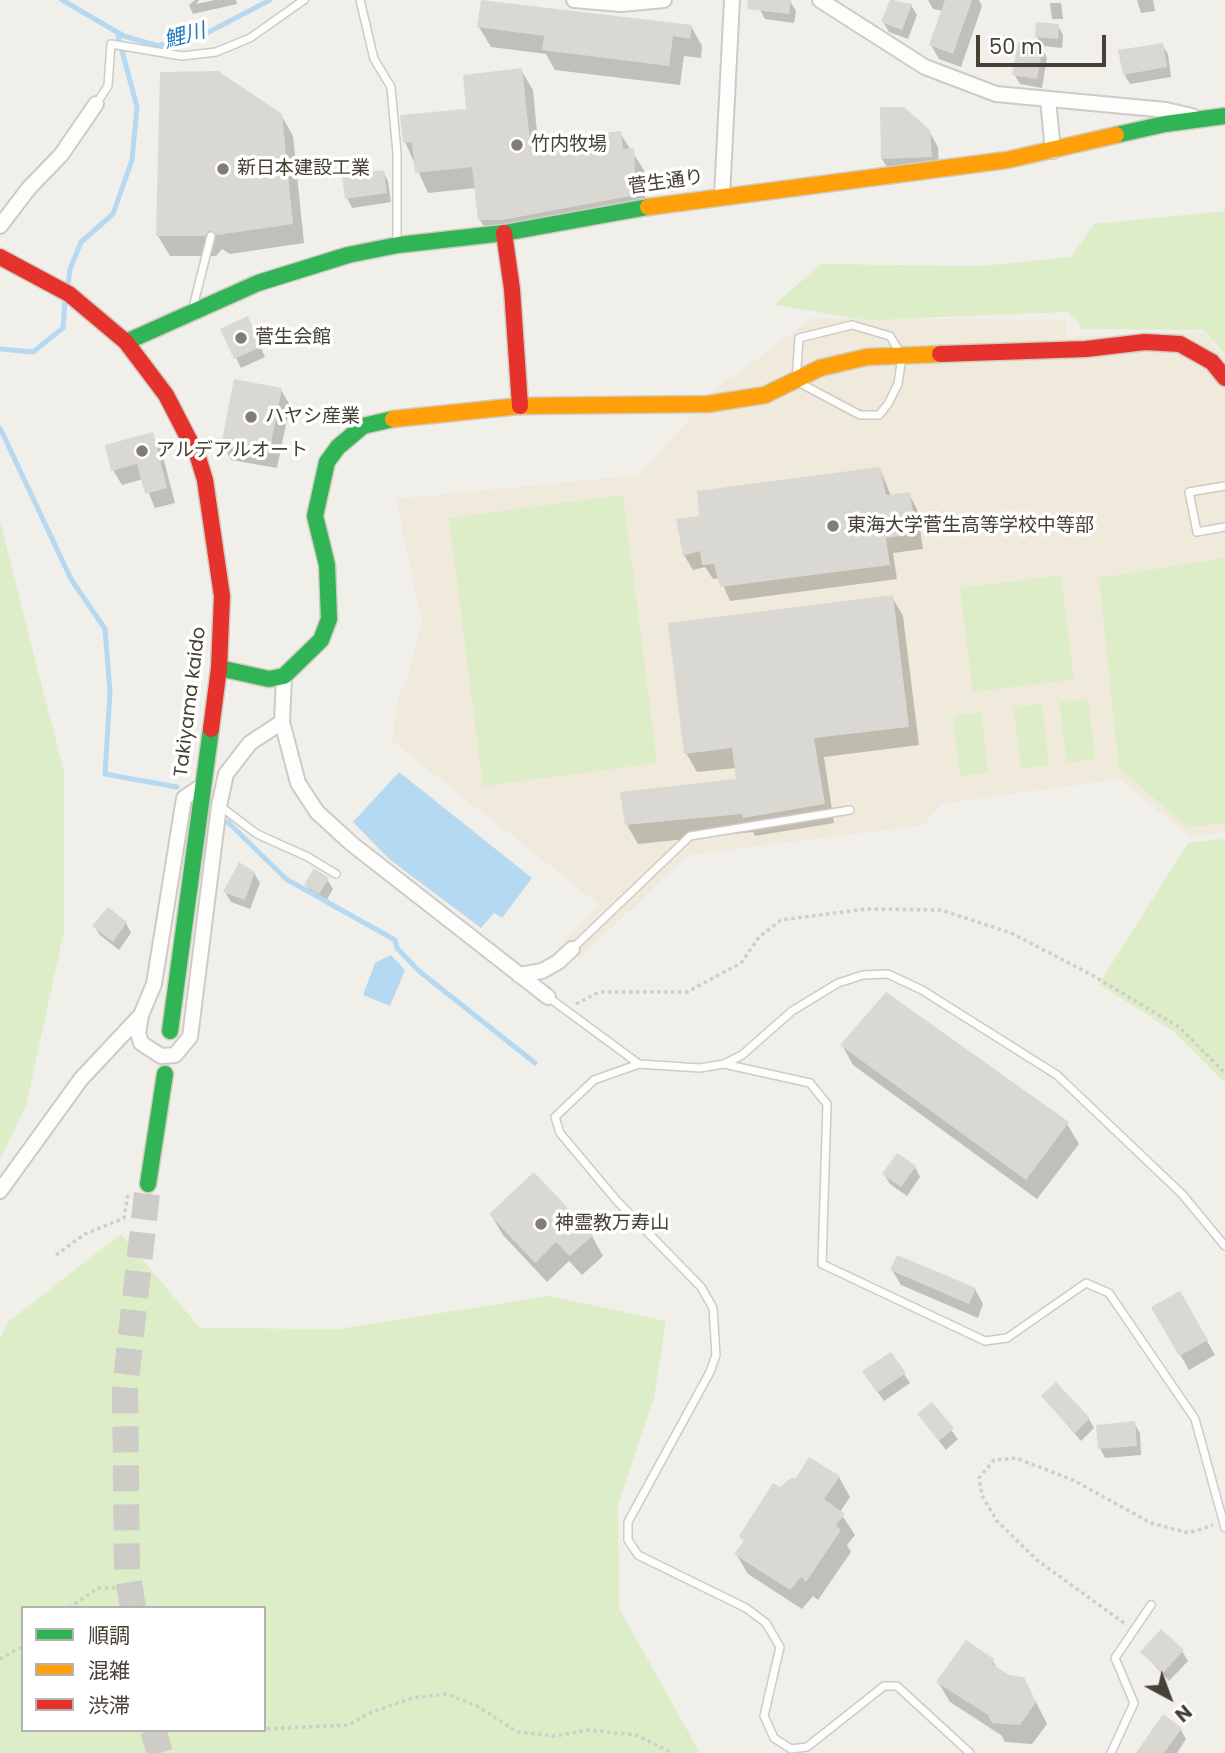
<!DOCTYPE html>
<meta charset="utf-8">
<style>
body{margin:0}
#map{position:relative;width:1225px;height:1753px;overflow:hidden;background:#f0efea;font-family:Poppins,"Noto Sans JP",sans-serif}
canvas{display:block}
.legend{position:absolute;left:21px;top:1606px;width:245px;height:126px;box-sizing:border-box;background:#fff;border:2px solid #b5b3ae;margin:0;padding:9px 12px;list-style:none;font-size:21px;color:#474034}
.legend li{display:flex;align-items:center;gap:14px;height:35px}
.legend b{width:35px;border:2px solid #b5b3ae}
.north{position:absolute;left:1134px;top:1662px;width:70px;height:70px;-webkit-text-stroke:5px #fff;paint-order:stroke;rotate:139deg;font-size:19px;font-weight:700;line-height:28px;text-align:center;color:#474034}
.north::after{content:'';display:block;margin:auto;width:24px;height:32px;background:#474034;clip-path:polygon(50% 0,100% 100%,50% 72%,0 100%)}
.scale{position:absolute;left:976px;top:35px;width:130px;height:32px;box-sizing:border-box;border:4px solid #474034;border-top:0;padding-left:9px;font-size:21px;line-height:24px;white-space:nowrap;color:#474034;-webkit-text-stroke:5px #fff;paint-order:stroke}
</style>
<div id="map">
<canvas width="1225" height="1753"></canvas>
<ul class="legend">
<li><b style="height:9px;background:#30b455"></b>順調</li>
<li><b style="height:9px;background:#ff9f0a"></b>混雑</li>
<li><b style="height:9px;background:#e5322d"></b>渋滞</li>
</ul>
<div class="north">N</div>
<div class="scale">50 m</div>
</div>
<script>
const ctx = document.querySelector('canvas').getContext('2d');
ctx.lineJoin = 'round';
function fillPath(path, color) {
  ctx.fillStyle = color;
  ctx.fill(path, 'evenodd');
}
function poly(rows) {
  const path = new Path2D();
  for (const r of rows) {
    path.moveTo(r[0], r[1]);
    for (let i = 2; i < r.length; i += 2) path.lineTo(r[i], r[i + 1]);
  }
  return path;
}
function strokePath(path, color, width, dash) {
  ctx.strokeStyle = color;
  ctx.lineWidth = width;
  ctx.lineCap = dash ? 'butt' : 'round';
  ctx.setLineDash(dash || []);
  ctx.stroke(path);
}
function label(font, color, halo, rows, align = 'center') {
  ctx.font = font + ' Poppins,"Noto Sans JP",sans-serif';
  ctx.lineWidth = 7;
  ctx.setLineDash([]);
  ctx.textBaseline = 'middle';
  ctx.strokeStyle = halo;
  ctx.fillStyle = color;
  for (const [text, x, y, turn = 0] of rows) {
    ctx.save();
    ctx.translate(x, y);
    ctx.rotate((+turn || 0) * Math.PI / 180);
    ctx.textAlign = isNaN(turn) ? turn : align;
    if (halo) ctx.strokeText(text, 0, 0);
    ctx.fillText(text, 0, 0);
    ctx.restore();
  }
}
const education = poly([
 [813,318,1067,320,1067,337,1203,332,1225,358,1225,832,1190,837,1119,779,941,804,924,825,688,855,579,959,563,942,600,905,392,741,398,697,408,677,422,624,396,499,639,475,717,388]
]);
const green = poly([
 [1225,211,1225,355,1204,330,1083,329,1068,312,867,320,774,305,821,264,981,266,1071,257,1094,224],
 [623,495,657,763,483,786,449,518],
 [0,522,64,772,64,931,26,1106,0,1159],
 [1225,558,1225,823,1188,827,1119,768,1099,578],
 [1061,575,1074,679,973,692,960,588],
 [1088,699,1095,759,1067,763,1059,702],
 [1042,704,1049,765,1021,768,1014,708],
 [981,712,988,773,960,776,953,716],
 [1225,838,1225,1083,1174,1032,1099,984,1188,843],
 [121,1234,200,1328,339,1329,549,1296,666,1321,654,1398,618,1505,619,1608,700,1753,0,1753,0,1339,8,1322],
 [23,1608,264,1608,264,1730,23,1730]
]);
const water = poly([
 [399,772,532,878,502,918,494,913,481,928,389,859,353,822],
 [391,955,405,970,390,1006,363,995,375,963]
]);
const shadow = poly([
 [195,0,199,0,196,4,215,0,236,0,237,4,193,14,189,5],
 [761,0,790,1,796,11,794,23,765,19,760,10],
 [891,0,911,5,917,15,908,39,889,32,883,22],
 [928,0,979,0,982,6,961,67,939,59,931,45,943,11,933,9],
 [1137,0,1153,0,1155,11,1141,13],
 [1050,3,1061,3,1063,19,1052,19],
 [691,26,702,46,701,58,684,56,680,85,555,70,546,54,491,47,479,27],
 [1058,26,1063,35,1062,48,1042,46,1037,37],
 [1162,45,1168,54,1171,77,1130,84,1124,74],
 [1042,48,1047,58,1042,88,1020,84,1014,74],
 [521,70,533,90,538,142,620,133,644,170,646,215,492,240,480,220,476,188,428,193,405,142,468,110],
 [882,109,929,131,938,147,939,171,891,174,882,159],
 [281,115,293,136,304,243,230,254,222,249,216,256,170,256,158,236],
 [383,171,388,181,391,202,352,208,347,198],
 [252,328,265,357,241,368,222,329],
 [281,390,290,405,277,468,231,460,223,445],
 [152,434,161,449,175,503,155,508,143,479,122,485,113,470],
 [880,469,891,496,909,494,917,509,923,549,893,553,897,579,730,601,720,578,713,579,705,567,693,570,684,555,701,518],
 [892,597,903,616,919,745,824,757,834,823,755,836,753,832,638,844,627,825,738,780,736,768,697,772,686,753],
 [254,873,260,883,250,909,231,902,225,892],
 [327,879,333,889,325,903,312,895,306,885],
 [126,923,131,933,119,950,100,935,94,926],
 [842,1045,1067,1124,1079,1144,1037,1199,853,1065],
 [915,1167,920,1177,907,1196,890,1184,884,1174],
 [491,1215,592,1236,603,1256,582,1275,569,1261,547,1282,503,1235],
 [892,1270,975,1289,983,1304,978,1318,901,1285],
 [1180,1293,1215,1355,1189,1370,1153,1308],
 [904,1374,910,1383,884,1401,870,1381],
 [1043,1397,1089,1419,1094,1428,1081,1441],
 [931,1404,958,1439,946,1450,919,1415],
 [1134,1423,1140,1433,1141,1455,1105,1458,1100,1448],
 [839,1477,850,1497,840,1512,855,1535,847,1545,851,1552,818,1600,813,1596,802,1609,748,1574,736,1554,745,1543,741,1536,780,1489],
 [1182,1651,1188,1661,1169,1681,1142,1652],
 [992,1660,998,1670,1035,1700,1047,1724,1032,1744,1005,1742,1001,1735,950,1702,938,1682],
 [1181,1730,1186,1739,1177,1753,1138,1753]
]);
const stream = poly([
 [62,0,124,36,158,46,207,33,270,0],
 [68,285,70,269,81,242,113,214,132,160,137,107,117,32],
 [0,349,33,352,63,328,65,302],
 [0,428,71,579,105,629,110,692,105,774,177,787],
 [228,822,286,879,395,940,397,948,419,971,535,1063]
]);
const building = poly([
 [481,0,692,25,690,39,673,36,669,66,542,50,544,36,477,27],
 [748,0,791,0,789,14,747,9],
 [890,0,912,4,902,30,881,22],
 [945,0,972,0,953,54,929,45],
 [1036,22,1059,24,1058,39,1035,37],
 [1018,43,1043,47,1037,79,1012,75],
 [1163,43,1167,67,1123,75,1118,50],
 [522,68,530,141,621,131,623,149,634,148,636,195,502,220,478,220,472,167,415,173,412,142,403,143,400,115,466,109,463,75],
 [218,71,282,114,293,224,217,235,210,230,205,236,156,236,160,72],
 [880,107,904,107,930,130,932,157,881,159],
 [384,170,387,193,345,199,342,175],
 [248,316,261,347,234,359,220,329],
 [234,379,282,388,269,454,221,446],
 [153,432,167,488,145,494,137,464,111,471,105,445],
 [880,467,886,495,910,492,916,534,886,538,890,565,720,587,714,564,702,565,700,551,683,556,676,519,699,516,697,491],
 [893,595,909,727,814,738,825,804,743,818,742,814,625,825,620,792,736,779,732,748,684,754,668,623],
 [239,862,255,872,245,900,223,892],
 [314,868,329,878,319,894,304,885],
 [108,907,127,922,113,942,92,926],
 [886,992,1069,1122,1026,1180,840,1045],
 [897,1153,916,1166,901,1187,882,1174],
 [534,1172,593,1235,570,1256,556,1242,535,1263,489,1214],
 [897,1255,976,1288,969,1304,890,1270],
 [1180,1291,1208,1340,1179,1356,1151,1307],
 [891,1352,906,1373,877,1393,862,1371],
 [1056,1382,1090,1418,1075,1433,1041,1396],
 [932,1402,954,1428,939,1441,917,1414],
 [1135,1421,1137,1446,1098,1449,1096,1425],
 [809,1457,840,1476,824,1499,845,1514,836,1525,841,1530,806,1582,801,1577,790,1590,734,1554,744,1541,739,1536,773,1483,780,1487,791,1478,796,1478],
 [1161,1629,1184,1650,1163,1673,1140,1652],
 [966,1640,994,1659,992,1664,1009,1675,1024,1677,1036,1702,1020,1725,992,1723,988,1715,936,1682],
 [1163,1714,1182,1728,1164,1753,1136,1753]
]);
const highwayTunnel = poly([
 [133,1608,127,1570,125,1388,148,1184],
 [153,1730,160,1753]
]);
const path = poly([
 [576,1004,599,992,687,992,741,963,759,937,781,920,866,909,941,910,1011,933,1092,975,1179,1027,1225,1073],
 [56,1255,85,1234,124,1218,128,1194],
 [69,1608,98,1588,117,1588,134,1608],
 [1124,1623,1037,1560,997,1521,982,1496,979,1478,994,1460,1016,1458,1073,1480,1151,1523,1189,1533,1213,1525],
 [0,1659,23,1646],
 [239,1730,348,1725,372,1712,413,1698,447,1694,479,1707,517,1732,555,1736,588,1730,636,1735,673,1753]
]);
const lane = poly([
 [360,0,374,59,391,87,397,153,397,241],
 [96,104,108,86,111,44,182,56,216,52,250,38,304,0],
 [193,307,211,236],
 [852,325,890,336,902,356,898,384,888,404,879,415,860,415,796,381,799,338,852,325],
 [1225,486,1189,492,1197,532,1225,527],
 [220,806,257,834,308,857,336,874],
 [572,949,690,836,850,810],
 [548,997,639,1064],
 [724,1064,810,1083,827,1104,822,1264,985,1341,1007,1338,1086,1283,1109,1293,1195,1419,1225,1528],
 [970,1753,897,1686,884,1686,807,1747,791,1749,774,1738,764,1716,780,1647,766,1623,746,1608,638,1555,628,1540,628,1522,710,1372,716,1355,713,1308,701,1287,617,1201,560,1133,555,1117,594,1080,639,1064,700,1068,724,1064,742,1055,792,1011,838,983,863,975,888,974,922,990,1057,1075,1182,1194,1225,1246],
 [1111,1753,1134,1703,1115,1658,1151,1605]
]);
const street = poly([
 [574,0,621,4,664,0],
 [820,0,925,67,996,94,1166,110,1192,116],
 [1048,100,1053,151],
 [722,196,732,0],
 [0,226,29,188,61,155,96,104],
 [284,676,282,722,298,783,317,812,352,844,548,997],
 [202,786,184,798,154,984,141,1015,138,1033,141,1043,161,1056,175,1055,190,1037,219,806,226,774,250,743,282,722],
 [519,975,542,971,558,962,572,949],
 [0,1191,81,1079,141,1015]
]);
const fast = poly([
 [1116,135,1165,124,1225,116],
 [126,342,258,283,348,255,398,245,504,233,648,207],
 [219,668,269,679,284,676,321,640,329,619,327,565,315,516,327,462,338,447,363,426,393,419],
 [170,1031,211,729],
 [148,1184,165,1074]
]);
const slow = poly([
 [648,207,1007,160,1116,135],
 [393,419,520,406,708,404,765,395,820,368,867,357,940,354]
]);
const jam = poly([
 [504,233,512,289,520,406],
 [0,257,69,294,126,342,166,395,198,457,205,480,222,596,219,668,211,729],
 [940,354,1086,349,1145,342,1180,344,1212,362,1225,378]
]);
const markers = [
 [517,145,7,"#827d74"],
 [223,169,7,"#827d74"],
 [241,338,7,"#827d74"],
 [251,417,7,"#827d74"],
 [142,451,7,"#827d74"],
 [833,526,7,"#827d74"],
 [541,1224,7,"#827d74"]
];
const poiNames = [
 ["竹内牧場",531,145],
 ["新日本建設工業",237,169],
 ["菅生会館",255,338],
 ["ハヤシ産業",265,417],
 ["アルデアルオート",156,451],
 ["東海大学菅生高等学校中等部",847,526],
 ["神霊教万寿山",555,1224]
];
const streetNames = [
 ["菅生通り",666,183,-8],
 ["Takiyama kaido",191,702,-83]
];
const waterNames = [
 ["鯉川",185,37,-15]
];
fillPath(education, '#efeadb');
fillPath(green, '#ddedc7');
fillPath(water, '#b6d9f2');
fillPath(shadow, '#0003');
strokePath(stream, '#b6d9f2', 5);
fillPath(building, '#dad8d2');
strokePath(highwayTunnel, '#ceccc6', 26, [26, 13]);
strokePath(lane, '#cdcbc5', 10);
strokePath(street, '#cdcbc5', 18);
strokePath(fast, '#d0ccc0', 19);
strokePath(slow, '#d0ccc0', 19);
strokePath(jam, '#d0ccc0', 19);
strokePath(path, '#d1ceca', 3.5, [3.5, 3.5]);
strokePath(lane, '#fdfdfc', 7);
strokePath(street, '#fdfdfc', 14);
strokePath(fast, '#30b455', 16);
strokePath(slow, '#ff9f0a', 16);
strokePath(jam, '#e5322d', 16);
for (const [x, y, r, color] of markers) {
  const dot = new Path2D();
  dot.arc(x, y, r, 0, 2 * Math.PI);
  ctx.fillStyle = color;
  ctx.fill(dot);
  strokePath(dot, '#fff', 2.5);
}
label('19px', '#474034', '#fff', poiNames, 'left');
label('19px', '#474034', '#fff', streetNames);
label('italic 21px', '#257abc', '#fff', waterNames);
</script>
